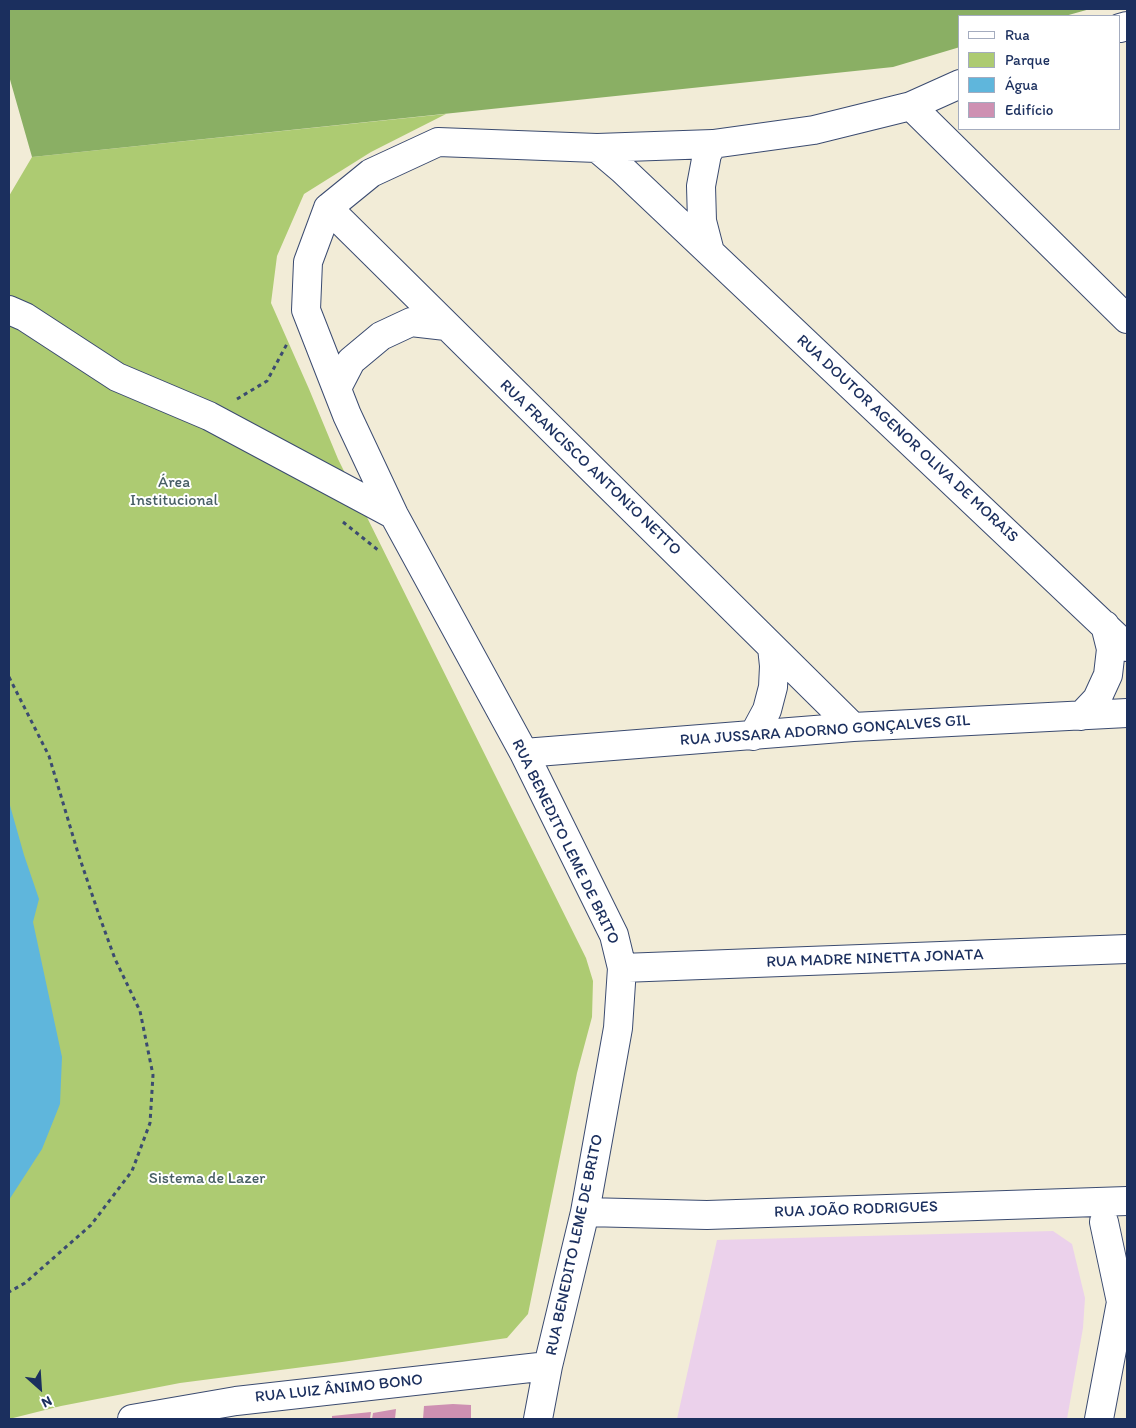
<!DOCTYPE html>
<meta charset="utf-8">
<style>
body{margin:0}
#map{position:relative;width:1136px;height:1428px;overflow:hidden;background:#f2ecd7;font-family:Itim,sans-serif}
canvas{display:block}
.frame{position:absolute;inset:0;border:10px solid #1b2f5e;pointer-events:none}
.legend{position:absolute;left:958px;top:15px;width:162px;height:115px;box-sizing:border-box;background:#fff;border:1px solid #a4acbf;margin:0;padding:6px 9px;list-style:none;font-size:15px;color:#1b2f5e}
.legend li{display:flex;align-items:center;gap:10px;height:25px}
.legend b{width:25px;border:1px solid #a4acbf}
.north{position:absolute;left:15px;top:1363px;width:50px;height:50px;-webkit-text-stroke:4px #fff;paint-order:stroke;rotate:154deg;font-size:14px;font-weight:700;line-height:20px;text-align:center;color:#1b2f5e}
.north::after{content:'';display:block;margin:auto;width:18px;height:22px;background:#1b2f5e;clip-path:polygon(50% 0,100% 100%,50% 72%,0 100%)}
</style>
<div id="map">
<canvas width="1136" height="1428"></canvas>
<div class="frame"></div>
<ul class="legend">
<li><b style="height:6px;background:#fff"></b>Rua</li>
<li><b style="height:14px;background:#adcb72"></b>Parque</li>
<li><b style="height:14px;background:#5fb6dc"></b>Água</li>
<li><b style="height:14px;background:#ce90b2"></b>Edifício</li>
</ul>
<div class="north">N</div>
</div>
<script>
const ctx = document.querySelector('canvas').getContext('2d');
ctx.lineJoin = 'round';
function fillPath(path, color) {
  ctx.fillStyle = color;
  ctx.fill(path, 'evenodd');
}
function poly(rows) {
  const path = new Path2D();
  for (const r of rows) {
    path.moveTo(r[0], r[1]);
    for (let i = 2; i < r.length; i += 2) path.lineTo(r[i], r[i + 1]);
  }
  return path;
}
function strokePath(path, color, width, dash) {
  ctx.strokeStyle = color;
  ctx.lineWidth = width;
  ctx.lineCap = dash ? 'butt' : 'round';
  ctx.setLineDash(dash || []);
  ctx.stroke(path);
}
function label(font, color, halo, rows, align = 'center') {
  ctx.font = font + ' Itim,sans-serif';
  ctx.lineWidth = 4;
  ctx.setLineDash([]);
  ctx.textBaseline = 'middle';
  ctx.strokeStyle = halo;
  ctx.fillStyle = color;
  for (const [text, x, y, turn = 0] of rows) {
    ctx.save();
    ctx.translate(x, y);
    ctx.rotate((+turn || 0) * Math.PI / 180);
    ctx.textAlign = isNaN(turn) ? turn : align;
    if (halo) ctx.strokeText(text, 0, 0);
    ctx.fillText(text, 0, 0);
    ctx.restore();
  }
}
const built = poly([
 [1053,1231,1072,1244,1085,1298,1083,1328,1067,1419,677,1419,717,1240]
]);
const green = poly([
 [446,114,371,152,304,194,277,256,271,303,309,389,338,459,586,958,593,981,592,1017,577,1073,528,1314,507,1338,342,1362,180,1383,61,1406,9,1419,9,196,32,157]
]);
const forest = poly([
 [9,9,1090,9,1065,16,960,16,960,47,893,67,32,157,9,76]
]);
const water = poly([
 [9,802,24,855,39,899,33,922,62,1057,60,1104,42,1149,9,1200]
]);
const building = poly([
 [453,1404,471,1405,471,1419,423,1419,424,1406],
 [396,1409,395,1419,372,1419,373,1413],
 [371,1412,370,1419,332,1419,332,1416]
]);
const path = poly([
 [237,399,267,381,288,342],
 [343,522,378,550],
 [9,677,49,756,78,853,99,915,115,959,140,1011,153,1075,150,1123,132,1171,91,1225,25,1283,9,1292]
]);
const minor = poly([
 [1120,28,1127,26],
 [911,106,1127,319],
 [597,148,623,170,1127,647],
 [328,208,308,262,306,310,347,415,394,515,524,753,614,935,622,968,618,1028,585,1212,548,1366,538,1419],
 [328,208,853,727],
 [328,208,371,173,438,142,597,148,713,144,814,130,911,106,960,84],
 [710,252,702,221,701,186,707,154,713,144],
 [9,310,25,317,117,377,209,416,394,515],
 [337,388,351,361,381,336,411,322,446,326],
 [1081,716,1097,699,1108,675,1111,649,1105,625],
 [753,736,767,710,773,687,774,666,772,647],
 [524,753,853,727,1127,713],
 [622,968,1127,949],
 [585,1212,707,1215,1127,1201],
 [1104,1222,1121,1302],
 [132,1419,236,1401,548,1366],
 [1099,1419,1121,1302,1127,1289]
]);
const streetNames = [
 ["RUA DOUTOR AGENOR OLIVA DE MORAIS",907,439,43],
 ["RUA FRANCISCO ANTONIO NETTO",590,468,44],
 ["RUA JUSSARA ADORNO GONÇALVES GIL",825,731,-4],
 ["RUA BENEDITO LEME DE BRITO",565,842,64],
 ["RUA MADRE NINETTA JONATA",875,959,-2],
 ["RUA JOÃO RODRIGUES",856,1210,-2],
 ["RUA BENEDITO LEME DE BRITO",575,1245,-78],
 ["RUA LUIZ ÂNIMO BONO",339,1389,-6]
];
const parkNames = [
 ["Área",174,483],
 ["Institucional",174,501],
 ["Sistema de Lazer",207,1179]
];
fillPath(built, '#ebd1eb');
fillPath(green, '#adcb72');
fillPath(forest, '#8aaf64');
fillPath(water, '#5fb6dc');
fillPath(building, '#ce90b2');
strokePath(minor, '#3b4b70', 30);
strokePath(path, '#3b4b70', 3, [4, 4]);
strokePath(minor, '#fff', 28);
label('16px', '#1b2f5e', '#fff', streetNames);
label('16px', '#475e64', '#fff', parkNames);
</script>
